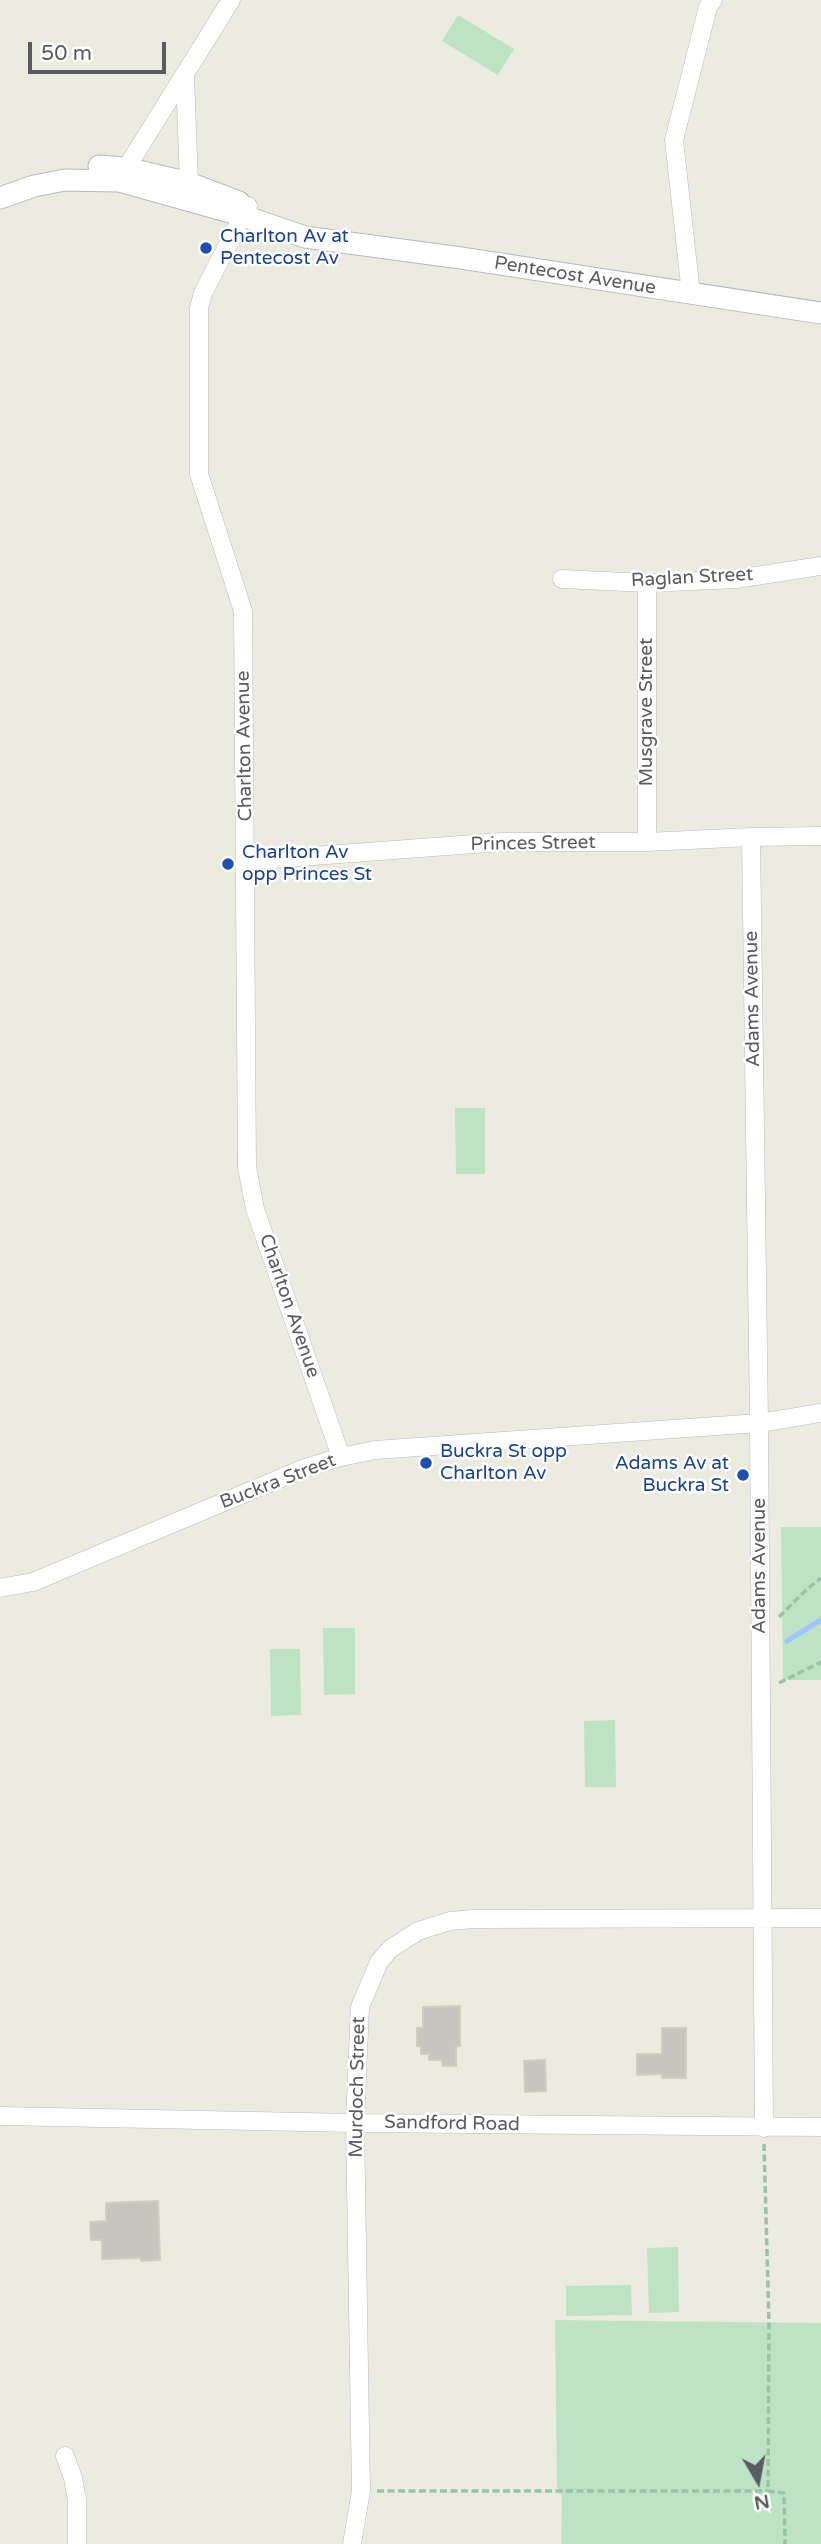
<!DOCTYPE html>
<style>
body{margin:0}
#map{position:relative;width:821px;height:2544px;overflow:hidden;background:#ecebe0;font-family:"Varela Round",sans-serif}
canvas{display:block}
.north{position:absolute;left:723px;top:2446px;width:70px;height:70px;-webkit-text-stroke:5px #fff;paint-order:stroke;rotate:170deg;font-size:19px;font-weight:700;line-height:28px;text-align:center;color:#595b61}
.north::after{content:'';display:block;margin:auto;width:24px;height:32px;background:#595b61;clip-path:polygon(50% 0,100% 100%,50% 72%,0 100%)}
.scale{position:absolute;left:28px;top:42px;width:138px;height:32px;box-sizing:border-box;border:4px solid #595b61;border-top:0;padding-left:9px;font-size:21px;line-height:24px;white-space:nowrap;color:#595b61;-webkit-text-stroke:5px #fff;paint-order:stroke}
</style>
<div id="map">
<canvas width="821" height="2544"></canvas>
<div class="north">N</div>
<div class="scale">50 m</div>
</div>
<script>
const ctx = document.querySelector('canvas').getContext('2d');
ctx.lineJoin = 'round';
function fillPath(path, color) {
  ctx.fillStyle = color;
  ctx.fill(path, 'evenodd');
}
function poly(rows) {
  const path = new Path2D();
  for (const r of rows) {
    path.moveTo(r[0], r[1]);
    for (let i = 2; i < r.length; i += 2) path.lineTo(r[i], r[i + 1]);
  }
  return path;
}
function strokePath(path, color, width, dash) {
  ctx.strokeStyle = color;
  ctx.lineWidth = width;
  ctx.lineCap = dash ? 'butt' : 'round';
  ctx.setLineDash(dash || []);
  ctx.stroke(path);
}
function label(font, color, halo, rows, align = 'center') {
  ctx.font = font + ' "Varela Round",sans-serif';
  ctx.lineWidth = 5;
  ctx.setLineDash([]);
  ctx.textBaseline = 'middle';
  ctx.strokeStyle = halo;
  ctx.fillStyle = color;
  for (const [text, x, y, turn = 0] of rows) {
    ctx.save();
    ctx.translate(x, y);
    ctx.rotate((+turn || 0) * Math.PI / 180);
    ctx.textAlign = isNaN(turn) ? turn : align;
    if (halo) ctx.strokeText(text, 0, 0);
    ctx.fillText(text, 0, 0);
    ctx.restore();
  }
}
const green = poly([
 [458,15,514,49,498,75,442,41],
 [455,1108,485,1108,485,1174,456,1174],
 [781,1527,821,1527,821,1680,783,1680],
 [323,1628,355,1628,355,1694,324,1695],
 [270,1649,300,1649,301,1715,271,1716],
 [615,1720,616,1787,585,1787,584,1721],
 [678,2247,679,2312,649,2313,647,2248],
 [631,2285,632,2315,566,2316,566,2286],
 [555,2320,821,2323,821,2544,561,2544,562,2496,557,2487]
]);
const stream = poly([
 [787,1641,821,1620]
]);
const building = poly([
 [460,2006,460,2046,456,2046,456,2066,443,2066,442,2060,429,2060,429,2054,421,2054,421,2046,417,2046,417,2028,423,2028,423,2007,460,2006],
 [662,2028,686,2028,686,2078,662,2078,662,2074,637,2075,637,2054,662,2054,662,2028],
 [545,2060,546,2091,525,2092,524,2061,545,2060],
 [158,2201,160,2260,141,2261,141,2258,102,2259,102,2240,91,2240,90,2222,106,2221,106,2203,158,2201]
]);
const path = poly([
 [779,1617,806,1590,821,1578],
 [779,1683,821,1662],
 [764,2144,769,2323,768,2491,784,2493,785,2544],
 [377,2491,768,2491]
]);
const minor = poly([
 [185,77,189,183],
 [120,178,231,0],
 [248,206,203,293,199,308,199,474,243,611,247,1167,255,1209,341,1457],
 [691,294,674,140,708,7,713,0],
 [562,579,647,583,736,579,821,566],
 [751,837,759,1423,764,2128],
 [647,842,647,583],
 [246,861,501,842,647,842,751,837,821,836],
 [0,1588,33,1582,305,1468,341,1457,375,1450,759,1423,821,1413],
 [0,2116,355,2123,821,2127],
 [65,2456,73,2478,77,2500,77,2544],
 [352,2544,361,2491,355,2123,360,2007,379,1962,390,1949,418,1931,450,1921,474,1919,821,1918]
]);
const tertiary = poly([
 [99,166,126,168,189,183,239,202],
 [0,198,34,186,65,180,119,181,244,216,305,237,461,258,821,313]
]);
const markers = [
 [206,248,7,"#1a4fb4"],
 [228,864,7,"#1a4fb4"],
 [426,1463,7,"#1a4fb4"],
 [743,1475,7,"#1a4fb4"]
];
const transitNames = [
 ["Charlton Av at",220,237],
 ["Pentecost Av",220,259],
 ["Charlton Av",242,853],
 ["opp Princes St",242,875],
 ["Buckra St opp",440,1452],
 ["Charlton Av",440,1474],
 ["Adams Av at",729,1464,"right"],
 ["Buckra St",729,1486,"right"]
];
const streetNames = [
 ["Pentecost Avenue",575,276,9],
 ["Raglan Street",692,578,-3],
 ["Musgrave Street",647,712,-90],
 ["Charlton Avenue",245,746,-91],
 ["Princes Street",533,844,-1],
 ["Adams Avenue",753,999,-91],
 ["Charlton Avenue",289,1306,71],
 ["Buckra Street",278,1482,-21],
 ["Adams Avenue",760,1566,-90],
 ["Murdoch Street",358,2087,-89],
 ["Sandford Road",452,2124,1]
];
fillPath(green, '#bde3c4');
strokePath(stream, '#a0c4fc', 5);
fillPath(building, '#c6c5be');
strokePath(building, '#d0cebf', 2);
strokePath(minor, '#b8b9bf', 19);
strokePath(tertiary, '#b8b9bf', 23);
strokePath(path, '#97c3ab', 3.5, [7, 3.5]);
strokePath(minor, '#fff', 18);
strokePath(tertiary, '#fff', 21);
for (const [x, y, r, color] of markers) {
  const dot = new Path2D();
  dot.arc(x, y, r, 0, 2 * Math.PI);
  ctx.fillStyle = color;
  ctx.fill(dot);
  strokePath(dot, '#fff', 2.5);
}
label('19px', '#164399', '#fff', transitNames, 'left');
label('19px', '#595b61', '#fff', streetNames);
</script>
